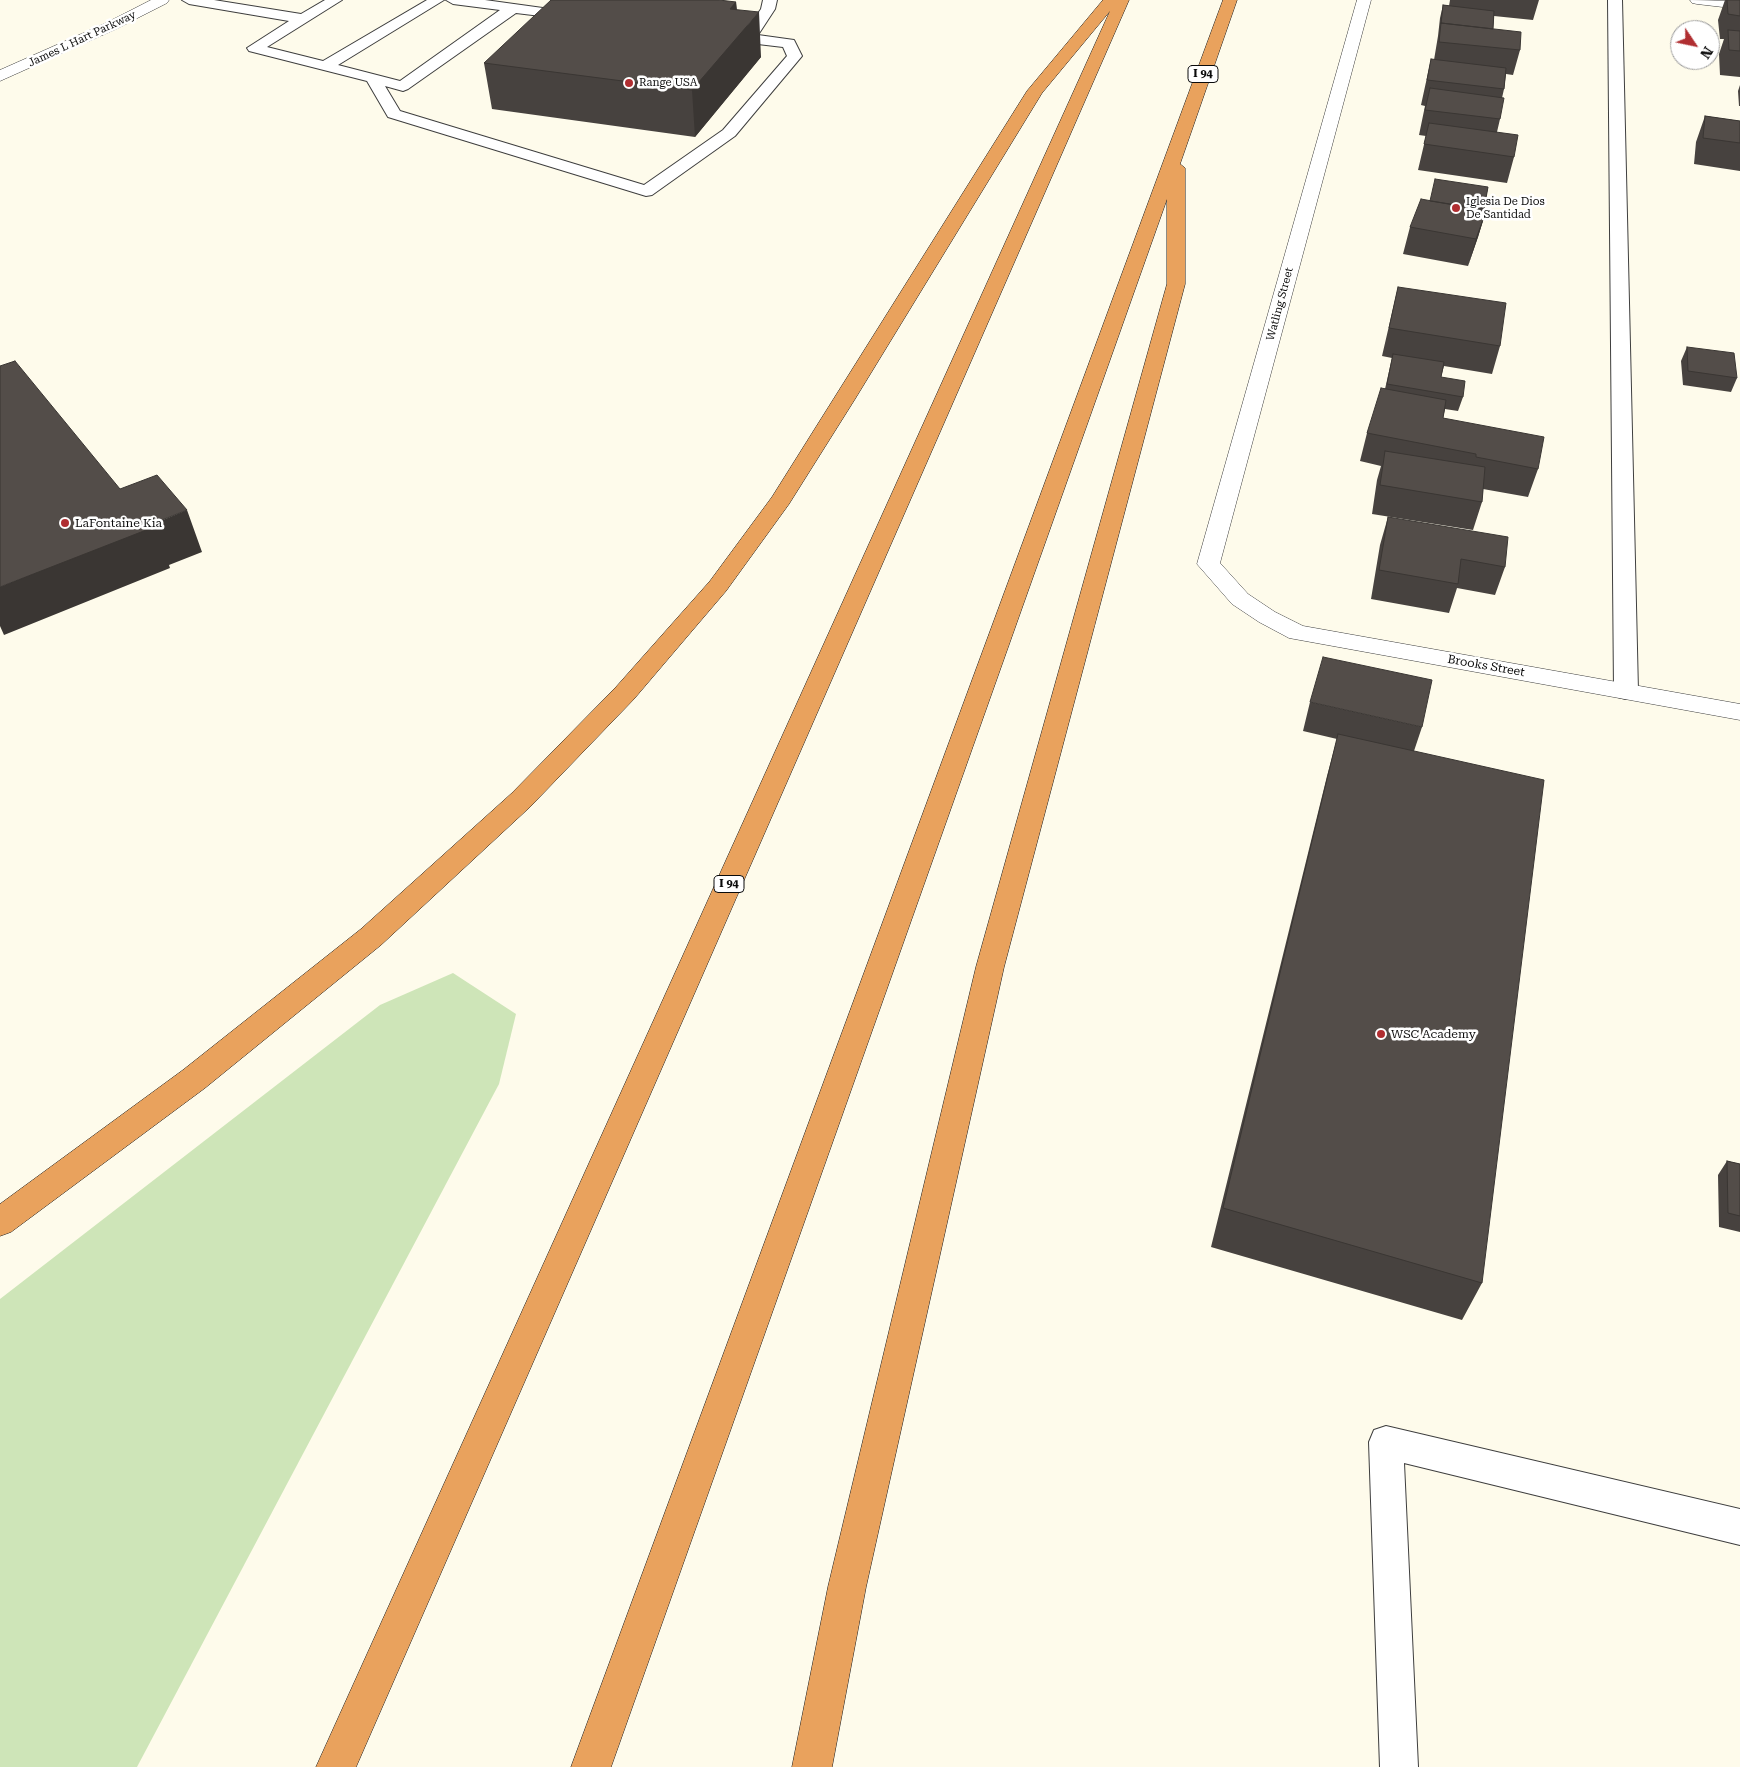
<!DOCTYPE html>
<style>
body{margin:0}
#map{position:relative;width:1740px;height:1767px;overflow:hidden;background:#fefbeb;font-family:"Roboto Serif",serif}
canvas{display:block}
.north{position:absolute;left:1670px;top:20px;width:50px;height:50px;box-sizing:border-box;background:#fff;border:1px solid #9d9d9d;border-radius:50%;rotate:124deg;font-size:14px;font-weight:700;line-height:20px;text-align:center;color:#0b0b0b}
.north::after{content:'';display:block;margin:auto;width:18px;height:22px;background:#b02e31;clip-path:polygon(50% 0,100% 100%,50% 72%,0 100%)}
</style>
<div id="map">
<canvas width="1740" height="1767"></canvas>
<div class="north">N</div>
</div>
<script>
const ctx = document.querySelector('canvas').getContext('2d');
ctx.lineJoin = 'round';
function fillPath(path, color) {
  ctx.fillStyle = color;
  ctx.fill(path, 'evenodd');
}
function poly(rows) {
  const path = new Path2D();
  for (const r of rows) {
    path.moveTo(r[0], r[1]);
    for (let i = 2; i < r.length; i += 2) path.lineTo(r[i], r[i + 1]);
  }
  return path;
}
function strokePath(path, color, width, dash) {
  ctx.strokeStyle = color;
  ctx.lineWidth = width;
  ctx.lineCap = dash ? 'butt' : 'round';
  ctx.setLineDash(dash || []);
  ctx.stroke(path);
}
function label(font, color, halo, rows, align = 'center') {
  ctx.font = font + ' "Roboto Serif",serif';
  ctx.lineWidth = 5;
  ctx.setLineDash([]);
  ctx.textBaseline = 'middle';
  ctx.strokeStyle = halo;
  ctx.fillStyle = color;
  for (const [text, x, y, turn = 0] of rows) {
    ctx.save();
    ctx.translate(x, y);
    ctx.rotate((+turn || 0) * Math.PI / 180);
    ctx.textAlign = isNaN(turn) ? turn : align;
    if (halo) ctx.strokeText(text, 0, 0);
    ctx.fillText(text, 0, 0);
    ctx.restore();
  }
}
const green = poly([
 [453,973,516,1014,499,1084,137,1767,0,1767,0,1299,380,1005]
]);
const service = poly([
 [182,0,214,0,301,14,325,0,342,0,267,47,323,61,427,0,444,0,338,65,400,81,500,10,453,4,446,0,485,0,579,13,581,16,579,19,574,20,516,13,408,89,403,91,385,86,400,111,644,185,723,130,787,56,783,47,724,40,719,39,717,36,719,33,744,34,761,9,763,0,777,0,775,9,758,35,794,40,802,56,735,136,652,195,646,196,388,117,367,81,249,51,247,48,289,21,189,4,182,0],
 [1608,0,1622,0,1638,691,1634,697,1626,699,1618,697,1614,691,1608,0],
 [1386,1426,1740,1509,1740,1545,1404,1463,1418,1767,1380,1767,1369,1442,1374,1430,1386,1426]
]);
const minor = poly([
 [1357,0,1371,0,1220,563,1248,594,1275,612,1303,626,1740,704,1740,720,1289,638,1259,622,1232,604,1197,564,1357,0],
 [1690,0,1740,1,1740,9,1697,4,1692,3,1690,0]
]);
const tertiary = poly([
 [151,0,169,0,167,3,116,29,0,81,0,70,106,23,151,0]
]);
const motorway = poly([
 [1103,0,1129,0,356,1767,316,1767,1110,11,1042,93,855,399,789,504,726,591,634,699,530,807,381,945,205,1088,11,1232,0,1236,0,1204,183,1070,361,929,512,793,616,687,710,581,772,497,1027,91,1103,0],
 [1223,0,1237,0,1180,164,1185,168,1185,284,1004,967,866,1587,832,1767,792,1767,828,1587,976,967,1167,284,1167,199,611,1767,571,1767,1223,0]
]);
const wall = poly([
 [1450,0,1539,0,1533,20,1494,16,1493,29,1520,50,1513,75,1506,74,1504,89,1502,98,1500,119,1497,132,1514,157,1507,183,1418,170,1426,136,1419,135,1425,106,1421,105,1431,59,1434,60,1438,36,1440,18,1443,5,1449,6],
 [1725,0,1740,0,1740,77,1720,75,1719,54,1724,39,1720,39,1718,20],
 [736,2,737,10,761,57,695,137,492,109,484,63],
 [1740,85,1740,106,1739,106,1738,91],
 [1705,116,1740,121,1740,171,1694,164,1696,142],
 [1488,187,1484,210,1486,211,1478,237,1468,266,1403,254,1410,227,1430,201],
 [1398,287,1500,346,1492,374,1444,366,1441,377,1463,397,1458,411,1445,409,1443,418,1538,469,1528,497,1483,489,1482,502,1473,530,1372,514,1377,480,1381,466,1360,461,1367,433,1385,389,1392,358,1382,356],
 [1687,347,1737,378,1731,392,1683,385,1681,361],
 [1388,517,1505,567,1495,595,1457,588,1449,613,1371,599,1380,545],
 [1310,702,1422,727,1414,751,1482,1283,1462,1320,1211,1247,1327,776,1337,739,1303,731],
 [1727,1161,1740,1164,1740,1232,1719,1227,1718,1175]
]);
const shadedWall = poly([
 [736,2,738,36,759,12,761,57,695,137,692,90,730,9],
 [1486,211,1478,237,1468,266,1476,239],
 [187,510,202,552,169,565,170,568,4,635,0,626,0,587]
]);
const building = poly([
 [551,0,719,0,736,2,730,9,759,12,692,90,484,63,551,0],
 [1727,0,1740,0,1740,16,1728,14,1727,0],
 [1443,5,1494,11,1493,29,1441,23,1441,24,1443,5],
 [1441,23,1521,32,1520,50,1439,42,1441,23],
 [1728,30,1740,31,1740,51,1729,50,1728,30],
 [1431,59,1506,68,1504,89,1427,80,1431,59],
 [1430,88,1504,98,1500,119,1425,110,1430,88],
 [1705,116,1740,121,1740,143,1703,138,1705,116],
 [1429,123,1518,135,1514,157,1424,144,1429,123],
 [1435,179,1488,187,1484,209,1430,201,1435,179],
 [1421,199,1486,211,1476,239,1410,227,1421,199],
 [1398,287,1506,303,1500,346,1389,328,1398,287],
 [1687,347,1734,353,1737,378,1688,371,1687,347],
 [1393,354,1444,362,1441,377,1465,381,1463,397,1387,384,1393,354],
 [15,361,120,489,157,475,187,510,152,524,154,527,0,587,0,366,15,361],
 [1381,388,1446,400,1443,418,1544,437,1538,469,1476,457,1476,454,1367,433,1381,388],
 [1385,451,1485,467,1482,502,1380,485,1385,451],
 [1388,517,1508,537,1505,567,1461,559,1458,584,1379,570,1388,517],
 [1323,657,1432,680,1422,727,1310,702,1323,657],
 [1338,734,1544,780,1482,1283,1223,1208,1338,734],
 [1727,1161,1740,1164,1740,1216,1728,1213,1727,1161]
]);
const markers = [
 [629,83,5,"#b02e31"],
 [1456,208,5,"#b02e31"],
 [65,523,5,"#b02e31"],
 [1381,1034,5,"#b02e31"]
];
const farStreetnames = [
 ["James L Hart Parkway",82,39,-25],
 ["Watling Street",1280,304,-75]
];
const shields = [
 [1203,74,30],
 [729,884,30]
];
const shieldNames = [
 ["I 94",1203,74],
 ["I 94",729,884]
];
const farPoinames = [
 ["Range USA",639,83],
 ["Iglesia De Dios",1466,202],
 ["De Santidad",1466,215]
];
const poiNames = [
 ["LaFontaine Kia",75,523],
 ["WSC Academy",1391,1034]
];
const streetNames = [
 ["Brooks Street",1486,666,10]
];
fillPath(green, '#cee5b8');
strokePath(service, '#3e3e3e', 2);
strokePath(minor, '#3e3e3e', 1);
strokePath(tertiary, '#3e3e3e', 1);
strokePath(motorway, '#1c1c1c', 1);
fillPath(service, '#fff');
fillPath(minor, '#fff');
fillPath(tertiary, '#fff');
fillPath(motorway, '#e9a25d');
fillPath(wall, '#47423f');
fillPath(shadedWall, '#3a3633');
fillPath(building, '#534d49');
strokePath(building, '#3a3633', 1);
for (const [x, y, r, color] of markers) {
  const dot = new Path2D();
  dot.arc(x, y, r, 0, 2 * Math.PI);
  ctx.fillStyle = color;
  ctx.fill(dot);
  strokePath(dot, '#fff', 2);
}
label('11px', '#0b0b0b', '#fff', farStreetnames);
for (const [x, y, w] of shields) {
  const box = new Path2D();
  box.roundRect(x - w / 2, y - 8.5, w, 17, 4);
  ctx.fillStyle = '#fff';
  ctx.fill(box);
  strokePath(box, '#0b0b0b', 1);
}
label('bold 11px', '#0b0b0b', null, shieldNames);
label('11px', '#0b0b0b', '#fff', farPoinames, 'left');
label('12px', '#0b0b0b', '#fff', poiNames, 'left');
label('12px', '#0b0b0b', '#fff', streetNames);
</script>
